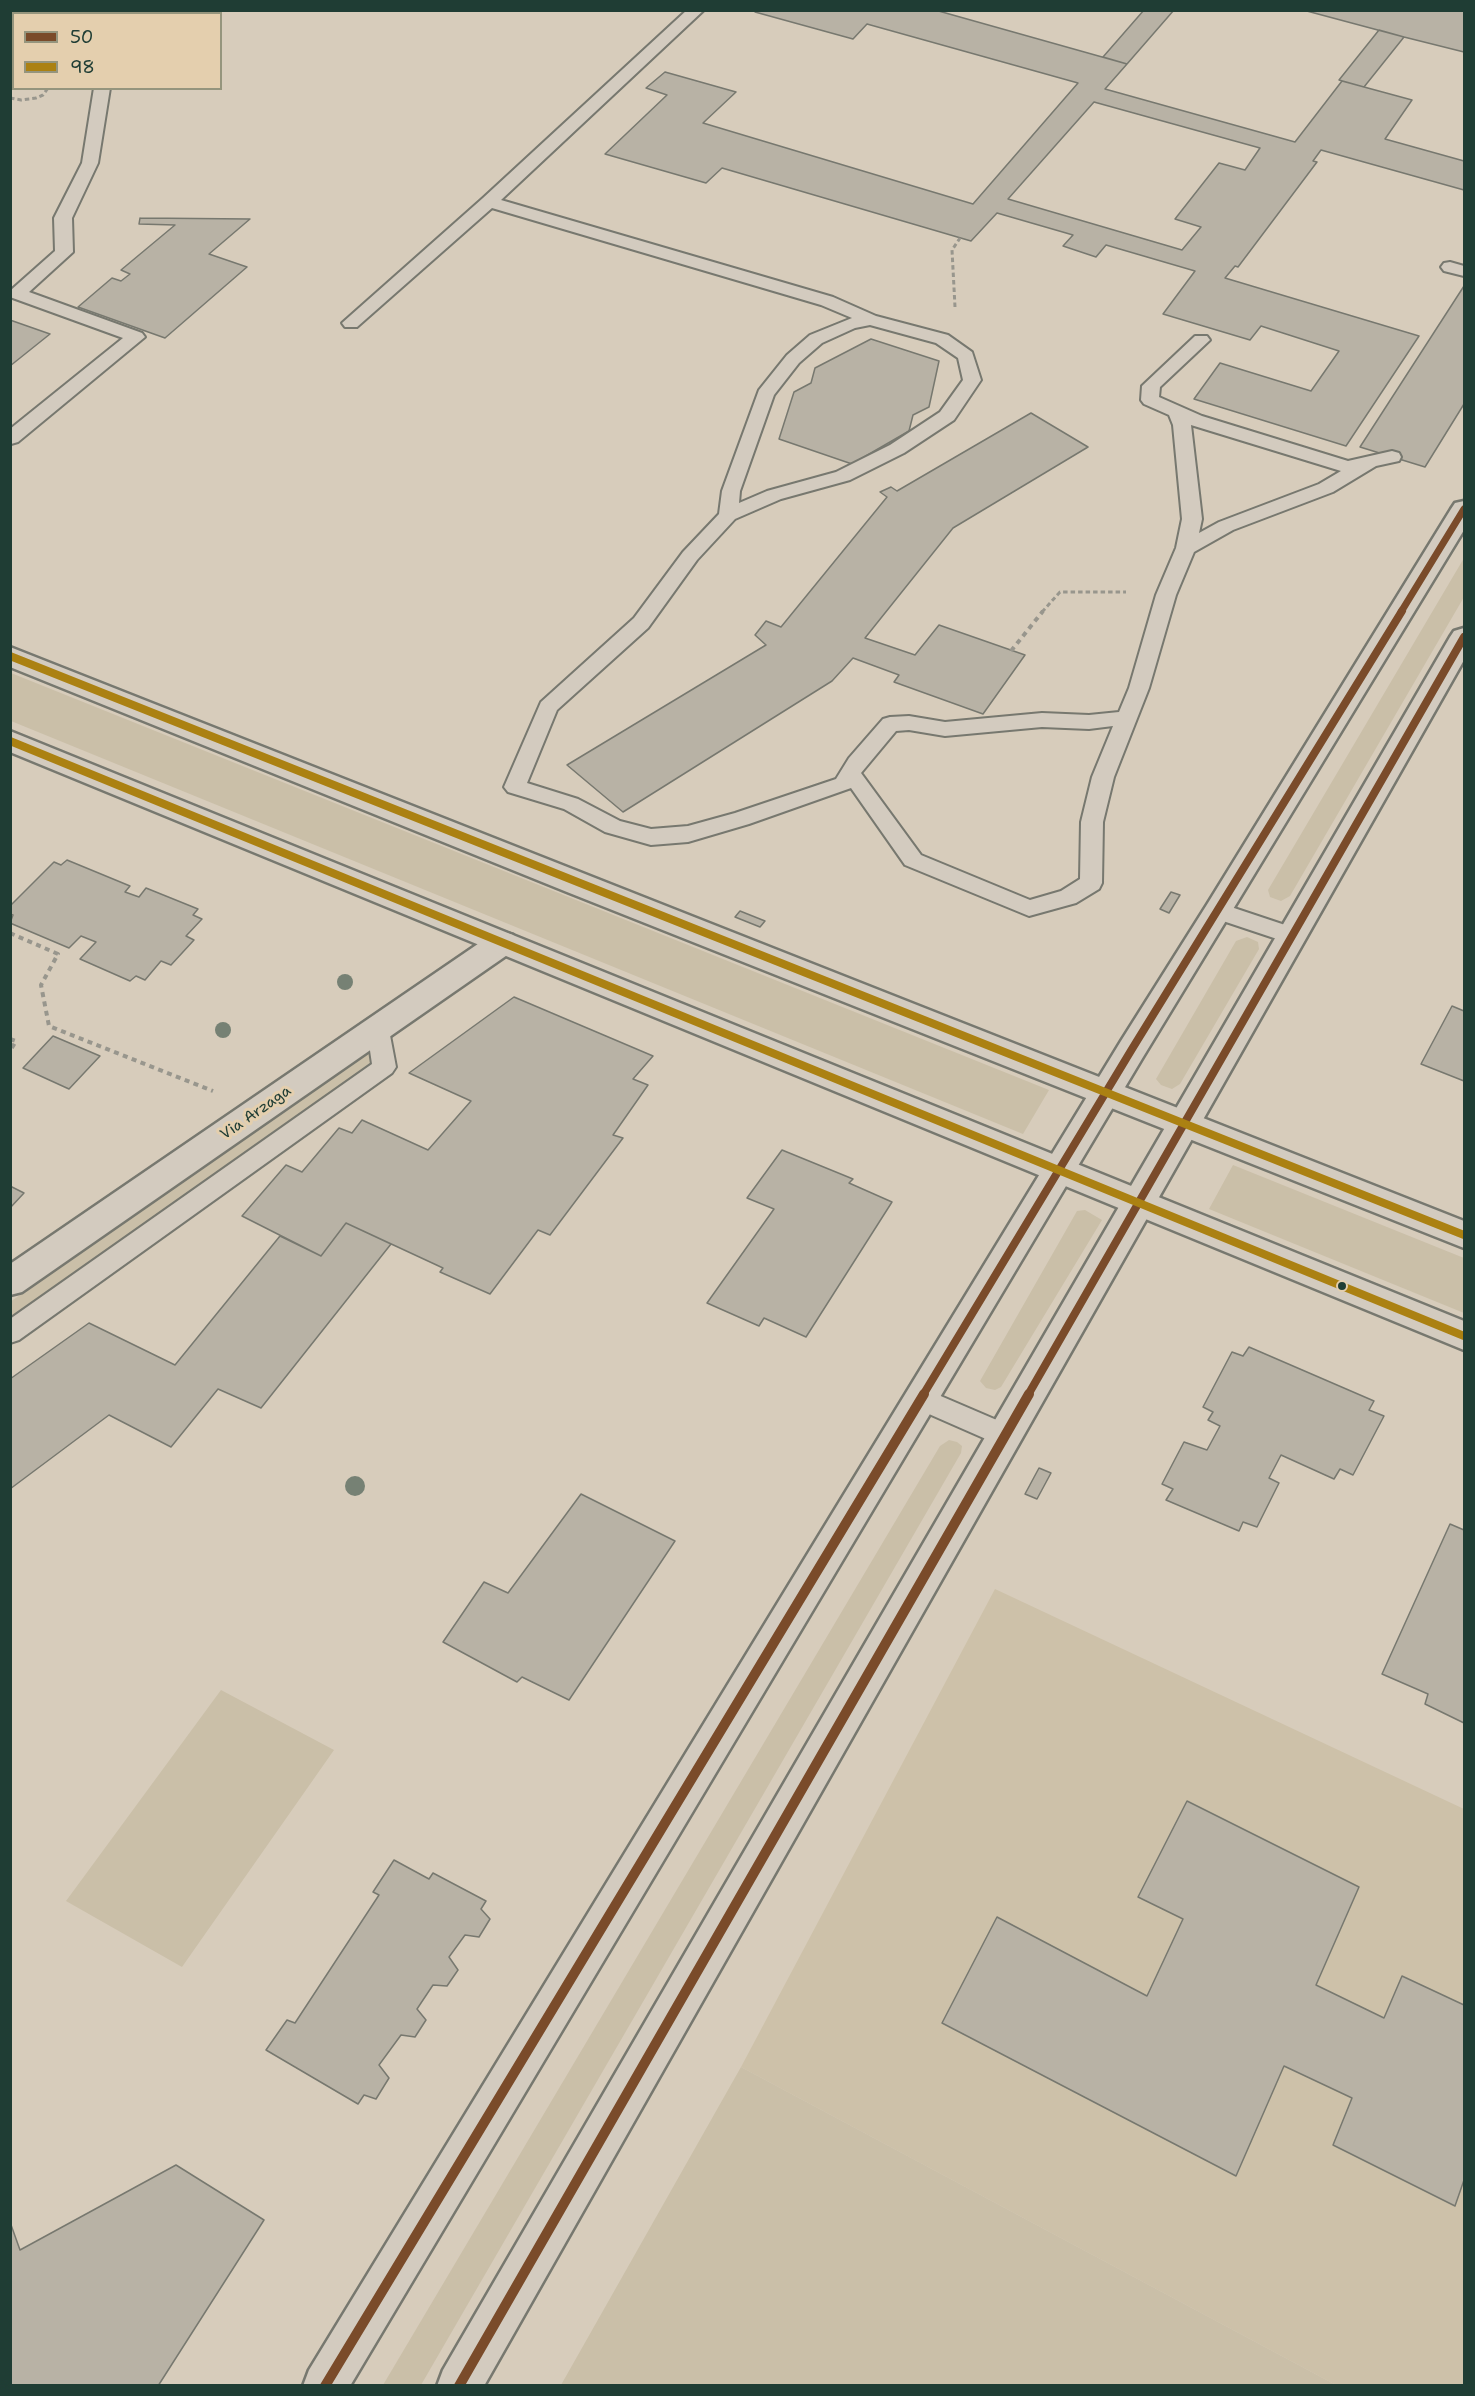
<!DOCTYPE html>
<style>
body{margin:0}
#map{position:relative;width:1475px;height:2396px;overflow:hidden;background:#d7ccbb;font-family:"Shantell Sans",sans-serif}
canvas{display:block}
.frame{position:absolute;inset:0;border:12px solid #1f3d34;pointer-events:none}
.legend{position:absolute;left:12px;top:12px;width:210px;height:78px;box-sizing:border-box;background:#e4cfae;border:2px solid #95957d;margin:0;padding:8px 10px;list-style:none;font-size:18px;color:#1f3d34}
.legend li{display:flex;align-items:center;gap:12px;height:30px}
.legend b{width:30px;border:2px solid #95957d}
</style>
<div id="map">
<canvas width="1475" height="2396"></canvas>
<div class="frame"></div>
<ul class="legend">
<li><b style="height:8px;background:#7a4b2a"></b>50</li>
<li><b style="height:8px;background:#ab8112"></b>98</li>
</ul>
</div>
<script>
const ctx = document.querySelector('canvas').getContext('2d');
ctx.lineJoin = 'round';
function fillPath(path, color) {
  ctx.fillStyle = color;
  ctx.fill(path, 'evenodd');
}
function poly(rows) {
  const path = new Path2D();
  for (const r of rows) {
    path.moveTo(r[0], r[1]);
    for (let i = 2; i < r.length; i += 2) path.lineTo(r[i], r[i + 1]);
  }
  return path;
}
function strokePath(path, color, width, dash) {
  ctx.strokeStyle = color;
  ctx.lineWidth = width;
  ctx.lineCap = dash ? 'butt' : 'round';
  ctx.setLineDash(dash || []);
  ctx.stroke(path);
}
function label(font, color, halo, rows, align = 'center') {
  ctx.font = font + ' "Shantell Sans",sans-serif';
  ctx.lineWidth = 6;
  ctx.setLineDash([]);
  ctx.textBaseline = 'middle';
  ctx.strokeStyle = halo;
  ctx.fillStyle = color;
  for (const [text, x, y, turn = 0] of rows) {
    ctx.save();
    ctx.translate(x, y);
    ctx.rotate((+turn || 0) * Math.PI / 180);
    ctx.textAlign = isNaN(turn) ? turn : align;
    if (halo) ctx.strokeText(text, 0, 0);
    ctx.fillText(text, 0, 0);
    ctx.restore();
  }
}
const built = poly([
 [995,1589,1464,1809,1464,2385,1336,2385,741,2067]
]);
const green = poly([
 [1464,558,1464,597,1290,896,1281,901,1270,897,1268,890],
 [10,673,11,673,1049,1090,1023,1134,11,721],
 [1247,937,1258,942,1259,949,1180,1084,1172,1089,1161,1085,1156,1079,1236,941],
 [373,1047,379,1047,371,1066,11,1325,10,1302],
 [1233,1165,1464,1258,1464,1313,1209,1209],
 [1085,1210,1102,1220,1001,1387,995,1390,986,1388,980,1381,1077,1211],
 [949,1440,957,1442,962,1446,961,1453,421,2385,383,2385,940,1446],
 [221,1690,334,1750,182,1967,66,1901],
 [741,2067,1336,2385,561,2385]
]);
const building = poly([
 [756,10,935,10,1127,64,1105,89,1295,142,1342,81,1412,100,1385,139,1464,161,1464,190,1321,150,1313,161,1317,162,1238,267,1235,266,1225,278,1419,336,1346,446,1194,399,1220,363,1311,391,1339,351,1261,326,1250,340,1163,314,1195,271,1106,245,1096,257,1063,246,1073,235,997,213,971,241,722,168,706,183,605,154,667,95,646,88,665,72,736,92,703,123,973,204,1078,83,867,24,853,39,755,12,756,10],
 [1094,102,1260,148,1245,170,1219,163,1175,219,1201,227,1182,250,1008,199,1094,102],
 [1144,10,1174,10,1127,64,1103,57,1144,10],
 [1303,10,1464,10,1464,52,1404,37,1303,10],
 [1379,30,1404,37,1364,87,1339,80,1379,30],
 [140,218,250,219,209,254,247,267,165,338,78,307,112,278,121,281,130,274,121,270,175,225,139,224,140,218],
 [1464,286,1464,404,1425,467,1360,447,1464,286],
 [10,320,50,334,10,366,10,320],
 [871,339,939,361,929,407,913,415,909,431,852,464,779,439,794,392,811,383,815,368,871,339],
 [1031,413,1088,447,953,528,865,638,915,655,939,625,1025,655,983,714,894,682,899,675,853,658,832,681,623,812,567,765,766,645,755,635,766,621,781,627,887,497,880,492,891,487,897,491,1031,413],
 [67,860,130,886,125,892,139,897,146,888,198,909,193,915,202,919,186,936,194,940,171,965,161,961,145,980,136,976,130,981,80,959,96,942,81,936,69,948,10,923,13,915,10,914,10,906,54,862,61,865,67,860],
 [1171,892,1180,895,1169,913,1160,909,1171,892],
 [740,911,765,921,760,927,735,917,740,911],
 [514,997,653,1056,633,1079,648,1085,613,1135,623,1138,550,1235,538,1230,490,1294,440,1272,443,1268,346,1223,321,1256,242,1216,286,1165,302,1172,339,1128,352,1133,362,1120,428,1150,471,1101,409,1073,514,997],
 [1452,1006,1464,1011,1464,1081,1421,1064,1452,1006],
 [53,1036,100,1056,69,1089,23,1068,53,1036],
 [782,1150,853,1179,849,1183,892,1202,806,1337,764,1318,759,1326,707,1303,774,1209,747,1198,782,1150],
 [10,1186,24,1193,10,1208,10,1186],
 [346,1223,391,1244,261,1408,218,1389,171,1447,109,1415,10,1489,10,1379,89,1323,175,1365,280,1236,321,1256,346,1223],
 [1249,1347,1374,1401,1369,1410,1384,1416,1353,1475,1340,1469,1334,1479,1281,1455,1269,1478,1279,1483,1257,1527,1243,1522,1239,1531,1166,1500,1173,1489,1162,1484,1184,1442,1207,1450,1220,1426,1208,1420,1213,1412,1203,1407,1232,1352,1243,1356,1249,1347],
 [1039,1468,1051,1473,1037,1499,1025,1494,1039,1468],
 [581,1494,675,1541,569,1700,522,1677,517,1682,443,1642,484,1582,508,1593,581,1494],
 [1450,1524,1464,1530,1464,1723,1425,1704,1428,1694,1382,1674,1450,1524],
 [1187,1801,1359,1887,1316,1985,1384,2018,1402,1976,1464,2005,1464,2180,1455,2206,1333,2145,1352,2098,1284,2066,1236,2176,942,2023,997,1917,1147,1996,1183,1919,1138,1897,1187,1801],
 [394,1860,429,1879,433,1873,486,1901,481,1909,490,1919,479,1937,465,1935,449,1957,458,1970,447,1986,433,1985,417,2009,426,2020,415,2037,401,2035,379,2065,389,2078,376,2099,364,2095,358,2104,266,2050,287,2020,295,2023,379,1895,373,1892,394,1860],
 [176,2165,264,2220,158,2386,10,2386,10,2222,20,2250,176,2165]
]);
const pathFar1 = poly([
 [34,14,38,10],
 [10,30,14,28],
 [10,82,14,80],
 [10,98,21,100,36,98,43,95,48,88],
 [955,307,952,250,960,238],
 [1042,612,1060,592,1126,592]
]);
const path = poly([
 [1011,651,1043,611],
 [10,933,58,954,41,985,49,1026,213,1091],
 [10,1039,16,1041,10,1051]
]);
const service = poly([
 [108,10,124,10,123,14,107,14,108,10],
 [687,10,704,10,501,200,833,297,876,316,948,335,972,352,981,380,954,420,904,453,850,480,781,499,735,519,697,560,648,628,557,710,527,783,578,799,620,821,651,829,688,826,735,813,836,779,849,758,883,719,890,717,909,716,945,722,1042,713,1089,715,1119,712,1129,688,1156,595,1176,548,1182,519,1173,425,1169,415,1144,404,1141,400,1142,386,1195,336,1207,336,1210,340,1160,387,1159,397,1202,416,1348,461,1392,451,1399,453,1401,457,1399,461,1376,466,1333,492,1233,530,1194,552,1176,595,1149,688,1114,777,1103,822,1102,883,1099,889,1076,903,1029,916,905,865,851,788,749,824,688,842,651,845,605,832,564,809,508,792,504,787,541,702,634,618,683,552,719,514,722,491,759,390,787,355,810,335,852,318,821,305,492,208,357,327,345,327,342,323,483,198,687,10],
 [870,325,936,343,958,358,963,380,940,412,890,445,836,472,767,491,739,503,740,491,774,395,799,363,822,343,855,328,870,325],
 [1191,425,1341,471,1319,484,1219,522,1199,533,1202,519,1191,425],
 [1113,726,1092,777,1081,822,1080,879,1061,891,1030,900,921,855,861,773,896,731,909,730,945,736,1042,727,1089,729,1113,726],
 [94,88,110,88,98,163,72,218,73,252,29,292,142,333,145,337,18,442,11,444,10,429,123,338,10,297,11,290,55,251,54,218,82,163,94,88],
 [1450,262,1464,266,1464,276,1444,271,1441,267,1444,263,1450,262],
 [1219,903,1300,930,1303,936,1300,942,1292,944,1211,917,1208,911,1211,905,1219,903],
 [378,1021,386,1024,389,1030,396,1067,392,1073,19,1340,10,1343,10,1319,372,1064,367,1030,370,1024,378,1021],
 [922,1388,1013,1427,1017,1435,1013,1443,1004,1446,995,1443,913,1407,909,1399,913,1391,922,1388]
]);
const minor = poly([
 [502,932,513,935,517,943,513,951,22,1292,10,1295,10,1264,491,935,502,932]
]);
const tertiary = poly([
 [1464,501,1464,530,1143,1057,350,2386,303,2386,309,2370,1121,1041,1208,903,1451,509,1455,503,1464,501],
 [1464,628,1464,660,484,2386,437,2386,443,2370,1450,637,1454,631,1464,628]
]);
const secondary = poly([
 [10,647,1464,1221,1464,1248,567,892,10,667,10,647],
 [10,731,1464,1321,1464,1350,10,752,10,731]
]);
const bus1Far2 = poly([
 [1401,612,1464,509]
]);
const bus1Far1 = poly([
 [923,1395,1132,1049,1402,611],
 [1028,1395,1464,637]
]);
const bus1 = poly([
 [325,2386,924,1394],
 [459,2386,1029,1394]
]);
const bus2 = poly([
 [10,656,1464,1235],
 [10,741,1464,1336]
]);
const trees = [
 [345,982,8],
 [223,1030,8],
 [355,1486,10]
];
const markers = [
 [1342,1286,5,"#1f3d34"]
];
const streetNames = [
 ["Via Arzaga",256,1113,-35]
];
fillPath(built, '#cdc1a9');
fillPath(green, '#cabfa8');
fillPath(building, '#b8b2a5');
strokePath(building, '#77786f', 1.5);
strokePath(service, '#77786f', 4);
strokePath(minor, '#77786f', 5);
strokePath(tertiary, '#77786f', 5);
strokePath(secondary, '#77786f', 5);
strokePath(pathFar1, '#98968d', 3, [4.5, 3]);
strokePath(path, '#98968d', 4, [5, 4.5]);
fillPath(service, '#d3cbbf');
fillPath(minor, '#d3cbbf');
fillPath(tertiary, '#d3cbbf');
fillPath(secondary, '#d3cbbf');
strokePath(bus1Far2, '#7a4b2a', 7);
strokePath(bus1Far1, '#7a4b2a', 8);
strokePath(bus1, '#7a4b2a', 10);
strokePath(bus2, '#ab8112', 8);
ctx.fillStyle = '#768174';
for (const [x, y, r] of trees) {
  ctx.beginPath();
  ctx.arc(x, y, r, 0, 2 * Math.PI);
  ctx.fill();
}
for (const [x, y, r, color] of markers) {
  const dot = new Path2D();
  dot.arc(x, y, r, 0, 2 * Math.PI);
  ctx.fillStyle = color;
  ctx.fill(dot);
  strokePath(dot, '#e4cfae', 2);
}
label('15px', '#1f3d34', '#e4cfae', streetNames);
</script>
